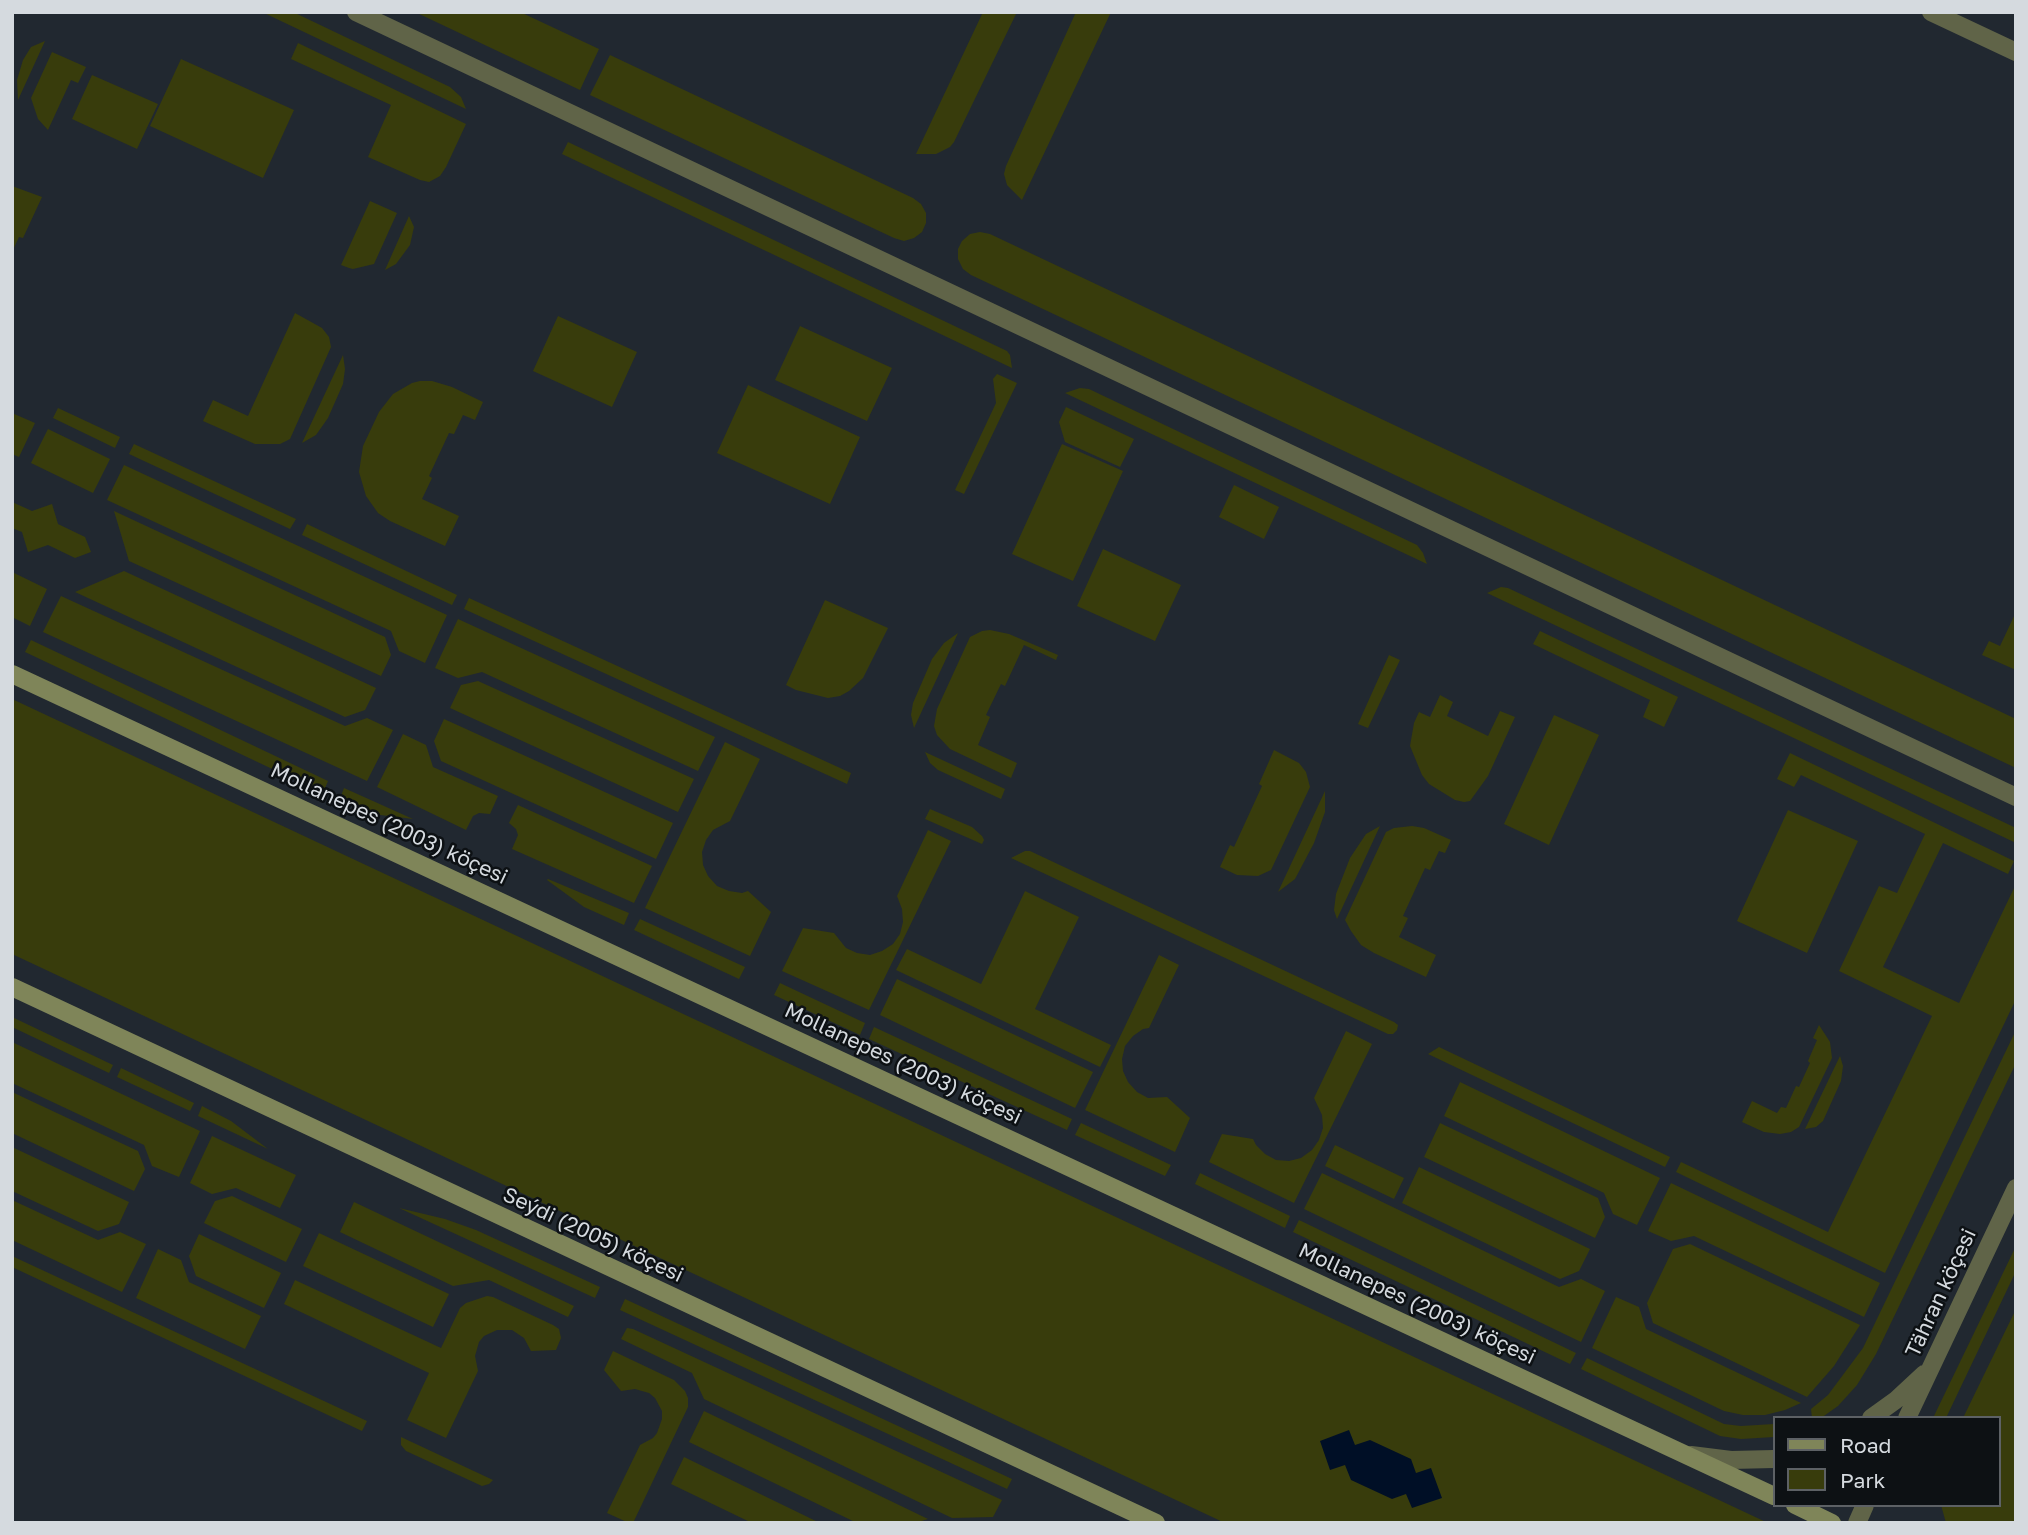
<!DOCTYPE html>
<meta charset="utf-8">
<style>
body{margin:0}
#map{position:relative;width:2028px;height:1535px;overflow:hidden;background:#212830;font-family:"Golos Text",sans-serif}
canvas{display:block}
.frame{position:absolute;inset:0;border:14px solid #d5dadf;pointer-events:none}
.legend{position:absolute;left:1773px;top:1416px;width:228px;height:91px;box-sizing:border-box;background:#0d1114;border:2px solid #5d6165;margin:0;padding:9px 12px;list-style:none;font-size:21px;color:#d5dadf}
.legend li{display:flex;align-items:center;gap:14px;height:35px}
.legend b{width:35px;border:2px solid #5d6165}
</style>
<div id="map">
<canvas width="2028" height="1535"></canvas>
<div class="frame"></div>
<ul class="legend">
<li><b style="height:9px;background:#7f8559"></b>Road</li>
<li><b style="height:19px;background:#383c0c"></b>Park</li>
</ul>
</div>
<script>
const ctx = document.querySelector('canvas').getContext('2d');
ctx.lineJoin = 'round';
function fillPath(path, color) {
  ctx.fillStyle = color;
  ctx.fill(path, 'evenodd');
}
function poly(rows) {
  const path = new Path2D();
  for (const r of rows) {
    path.moveTo(r[0], r[1]);
    for (let i = 2; i < r.length; i += 2) path.lineTo(r[i], r[i + 1]);
  }
  return path;
}
function strokePath(path, color, width, dash) {
  ctx.strokeStyle = color;
  ctx.lineWidth = width;
  ctx.lineCap = dash ? 'butt' : 'round';
  ctx.setLineDash(dash || []);
  ctx.stroke(path);
}
function label(font, color, halo, rows, align = 'center') {
  ctx.font = font + ' "Golos Text",sans-serif';
  ctx.lineWidth = 5;
  ctx.setLineDash([]);
  ctx.textBaseline = 'middle';
  ctx.strokeStyle = halo;
  ctx.fillStyle = color;
  for (const [text, x, y, turn = 0] of rows) {
    ctx.save();
    ctx.translate(x, y);
    ctx.rotate((+turn || 0) * Math.PI / 180);
    ctx.textAlign = isNaN(turn) ? turn : align;
    if (halo) ctx.strokeText(text, 0, 0);
    ctx.fillText(text, 0, 0);
    ctx.restore();
  }
}
const green = poly([
 [262,12,293,12,450,87,461,97,466,109],
 [415,12,520,12,599,49,580,90],
 [983,12,1017,12,954,142,950,147,936,154,916,154],
 [1076,12,1111,12,1022,200,1007,185,1004,174,1006,166],
 [45,41,18,100,17,80,23,60,31,47],
 [298,43,466,124,446,167,440,176,429,182,420,180,368,157,391,105,291,59],
 [52,52,86,67,78,83,71,80,48,130,38,119,31,98],
 [610,55,913,198,921,204,926,213,926,223,922,232,914,238,904,241,894,238,590,95],
 [181,59,294,110,263,178,150,126],
 [92,75,158,104,137,149,72,119],
 [568,142,1007,351,1010,355,1012,368,562,154],
 [12,186,42,197,23,238,19,237,12,252],
 [370,201,397,213,374,264,353,269,349,268,341,265],
 [409,216,414,227,410,245,396,264,385,270],
 [980,232,990,234,2016,719,2016,768,971,275,963,269,958,259,958,249,962,241,970,234],
 [295,313,322,328,329,337,331,347,290,439,280,444,255,444,203,421,213,400,248,416],
 [558,316,637,352,612,407,533,371],
 [800,326,892,368,867,421,775,380],
 [343,355,345,369,343,384,328,418,316,435,302,443],
 [997,374,1017,383,964,494,955,490,996,403,993,379],
 [420,381,432,381,452,387,483,402,475,420,463,415,454,434,449,433,429,476,432,478,422,499,459,516,445,546,390,521,378,513,366,496,359,472,363,446,379,412,393,394,412,383],
 [748,385,860,437,830,504,717,453],
 [1080,388,1089,389,1417,545,1423,553,1427,564,1065,393],
 [1066,407,1134,439,1120,467,1065,442,1059,422],
 [58,408,120,437,115,448,53,418],
 [12,413,35,423,19,457,12,454],
 [48,429,110,459,93,493,31,463],
 [134,444,296,519,290,529,129,454],
 [1062,444,1123,471,1073,581,1012,554],
 [124,465,447,615,425,663,399,651,391,631,107,500],
 [1234,485,1279,507,1264,539,1219,517],
 [12,502,32,511,52,504,58,524,85,537,91,552,75,558,48,545,28,552,22,532,12,528],
 [114,511,385,637,391,655,381,676,129,561],
 [307,524,457,595,452,605,302,535],
 [1103,549,1181,585,1155,641,1077,606],
 [124,571,376,688,365,710,345,717,75,592],
 [12,572,47,589,30,626,12,617],
 [1501,587,1508,588,2016,828,2016,843,1487,593],
 [61,596,345,726,367,718,393,730,367,781,43,632],
 [469,598,851,773,847,784,464,609],
 [825,600,888,628,863,678,849,691,840,696,828,698,796,690,786,685],
 [2016,612,2016,670,1982,655,1989,641,2000,646],
 [458,619,715,737,698,771,482,672,458,678,435,668],
 [990,630,1009,634,1058,655,1056,660,1024,645,1005,686,1001,684,986,715,990,717,978,745,1017,763,1011,778,950,749,937,735,934,726,937,709,970,637,982,631],
 [1540,631,1678,697,1664,727,1643,717,1650,700,1533,644],
 [958,633,914,728,911,715,913,703,932,659,944,643],
 [31,640,328,781,323,793,25,652],
 [1389,655,1400,660,1368,728,1358,724],
 [478,681,694,779,678,812,450,708,461,685],
 [1440,695,1453,702,1447,716,1488,736,1500,711,1515,717,1488,776,1470,801,1464,802,1455,800,1429,784,1422,775,1410,746,1414,723,1419,712,1430,717],
 [12,699,1768,1523,1225,1523,12,954],
 [1554,715,1599,735,1549,845,1504,824],
 [444,719,673,823,656,859,441,761,434,741],
 [403,734,426,745,433,767,498,796,490,814,479,813,473,816,466,830,377,787],
 [725,742,760,759,730,821,713,830,706,840,702,852,703,865,708,876,717,886,729,891,742,893,748,891,771,912,750,956,645,908],
 [1274,750,1299,763,1306,772,1310,787,1271,870,1258,876,1237,875,1220,867,1230,845,1234,847,1262,786,1259,784],
 [925,752,1005,789,1001,799,938,770,930,763],
 [1790,753,2014,861,2008,874,1943,843,1883,967,1959,1003,2016,884,2016,999,1885,1273,1676,1172,1681,1162,1828,1232,1932,1016,1839,971,1879,886,1897,893,1925,834,1801,775,1794,787,1777,779],
 [344,788,413,819,372,814,339,801],
 [1325,791,1325,812,1314,843,1295,879,1278,892],
 [518,805,652,866,634,903,512,849,518,835,516,829,509,823],
 [930,809,972,827,982,836,984,840,982,844,925,819],
 [1788,810,1858,841,1807,953,1737,921],
 [1380,826,1337,919,1334,910,1336,894,1350,858,1366,834],
 [1412,826,1424,828,1451,840,1445,853,1439,851,1430,870,1425,868,1403,916,1408,918,1399,937,1436,955,1426,977,1374,953,1361,945,1351,931,1345,920,1386,832,1394,828],
 [928,830,951,841,869,1010,782,971,803,928,834,933,846,948,857,953,870,955,882,951,893,944,900,934,903,922,902,909,897,896],
 [1025,851,1030,851,1394,1022,1398,1025,1397,1030,1393,1034,1388,1034,1011,858],
 [548,879,629,913,624,925,584,907,547,880],
 [1025,891,1079,917,1035,1009,1111,1045,1100,1067,896,970,907,949,981,984],
 [640,919,745,967,739,979,634,930],
 [1159,955,1179,965,1149,1028,1143,1029,1133,1036,1125,1046,1122,1059,1123,1071,1128,1082,1137,1092,1148,1098,1167,1097,1190,1118,1175,1152,1085,1110],
 [897,979,1093,1072,1075,1108,880,1015],
 [780,983,865,1023,860,1035,774,995],
 [12,1017,113,1065,109,1073,12,1027],
 [1819,1025,1830,1042,1832,1058,1799,1127,1791,1132,1780,1134,1764,1132,1742,1122,1752,1101,1777,1113,1781,1107,1786,1108,1796,1086,1799,1087,1810,1063,1808,1061,1817,1040,1813,1038],
 [874,1027,1072,1119,1067,1130,869,1039],
 [2016,1030,2016,1063,1876,1354,1857,1385,1838,1406,1821,1418,1812,1418,1811,1409,1828,1395,1863,1348],
 [1346,1031,1372,1044,1294,1203,1209,1162,1222,1134,1253,1139,1256,1145,1265,1154,1276,1160,1289,1161,1301,1158,1312,1150,1319,1140,1323,1128,1322,1115,1314,1098],
 [12,1042,200,1131,179,1177,152,1166,144,1145,12,1083],
 [1439,1047,1670,1157,1665,1167,1428,1054],
 [1840,1056,1843,1066,1841,1081,1823,1121,1816,1127,1805,1129],
 [121,1068,194,1103,190,1111,117,1077],
 [1460,1082,1660,1178,1637,1225,1613,1214,1604,1193,1444,1116],
 [12,1092,138,1151,145,1169,134,1191,12,1133],
 [202,1106,231,1121,268,1149,198,1116],
 [1081,1123,1171,1165,1165,1176,1075,1135],
 [1440,1123,1598,1198,1605,1217,1595,1238,1424,1157],
 [212,1136,296,1175,280,1208,236,1188,212,1194,190,1183],
 [1335,1145,1404,1178,1394,1199,1325,1166],
 [12,1147,129,1202,119,1224,98,1231,12,1191],
 [1419,1167,1590,1249,1579,1271,1560,1279,1402,1203],
 [1200,1173,1290,1216,1285,1228,1195,1184],
 [1322,1173,1559,1287,1581,1279,1605,1291,1581,1342,1304,1209],
 [1671,1183,1880,1283,1864,1317,1694,1236,1671,1241,1648,1231],
 [232,1196,302,1229,286,1262,204,1223,215,1201],
 [12,1200,98,1240,120,1232,146,1244,122,1292,12,1240],
 [354,1202,574,1306,568,1317,489,1280,453,1286,340,1232],
 [399,1208,445,1219,476,1230,600,1287,595,1298],
 [1299,1220,1576,1353,1570,1364,1293,1232],
 [319,1233,449,1294,433,1327,303,1266],
 [199,1234,281,1273,264,1308,196,1276,189,1256],
 [1690,1244,1860,1325,1834,1366,1807,1397,1653,1323,1647,1303,1673,1249],
 [2016,1246,2016,1271,1946,1418,1933,1418],
 [158,1249,181,1260,189,1282,261,1316,245,1349,136,1298],
 [12,1256,367,1421,362,1431,12,1267],
 [295,1280,441,1348,460,1308,466,1303,487,1296,493,1297,553,1325,559,1329,561,1338,556,1350,531,1351,524,1338,512,1330,497,1330,484,1336,479,1342,475,1356,478,1371,446,1438,407,1420,429,1373,284,1304],
 [1616,1297,1639,1307,1646,1329,1801,1403,1785,1410,1765,1415,1743,1415,1724,1411,1592,1348],
 [625,1299,1012,1479,1007,1489,620,1310],
 [2016,1309,2016,1523,1946,1523,1941,1505,1998,1505,1998,1418,1963,1418],
 [627,1328,633,1329,1002,1500,993,1517,952,1518,704,1399,692,1373,621,1339],
 [613,1351,674,1380,685,1391,688,1398,688,1407,633,1523,629,1523,607,1513,640,1445,653,1438,657,1433,662,1419,662,1411,655,1398,649,1393,635,1389,621,1391,604,1370],
 [1587,1358,1724,1424,1741,1426,1774,1424,1774,1437,1741,1439,1720,1436,1581,1369],
 [704,1411,928,1519,915,1523,857,1523,689,1442],
 [401,1437,493,1480,489,1484,482,1486,406,1451,401,1445],
 [684,1457,820,1523,752,1523,671,1484]
]);
const water = poly([
 [1349,1430,1355,1445,1370,1440,1411,1459,1416,1473,1431,1468,1442,1498,1412,1508,1406,1494,1392,1499,1351,1480,1345,1465,1330,1470,1320,1441]
]);
const street = poly([
 [356,12,2016,797],
 [1931,12,2016,52],
 [1871,1418,1896,1400,1924,1374],
 [1907,1418,2016,1188],
 [1691,1455,1731,1460,1774,1459],
 [1857,1523,1865,1505]
]);
const secondary = poly([
 [12,674,1774,1496],
 [12,987,1156,1523],
 [1795,1505,1832,1523]
]);
const streetNames = [
 ["Mollanepes (2003) köçesi",389,824,25],
 ["Mollanepes (2003) köçesi",903,1064,25],
 ["Seýdi (2005) köçesi",593,1235,25],
 ["Tähran köçesi",1941,1293,-65],
 ["Mollanepes (2003) köçesi",1417,1304,25]
];
fillPath(green, '#383c0c');
fillPath(water, '#000f26');
strokePath(street, '#606448', 18);
strokePath(secondary, '#7f8559', 18);
label('21px', '#d5dadf', '#0d1114', streetNames);
</script>
